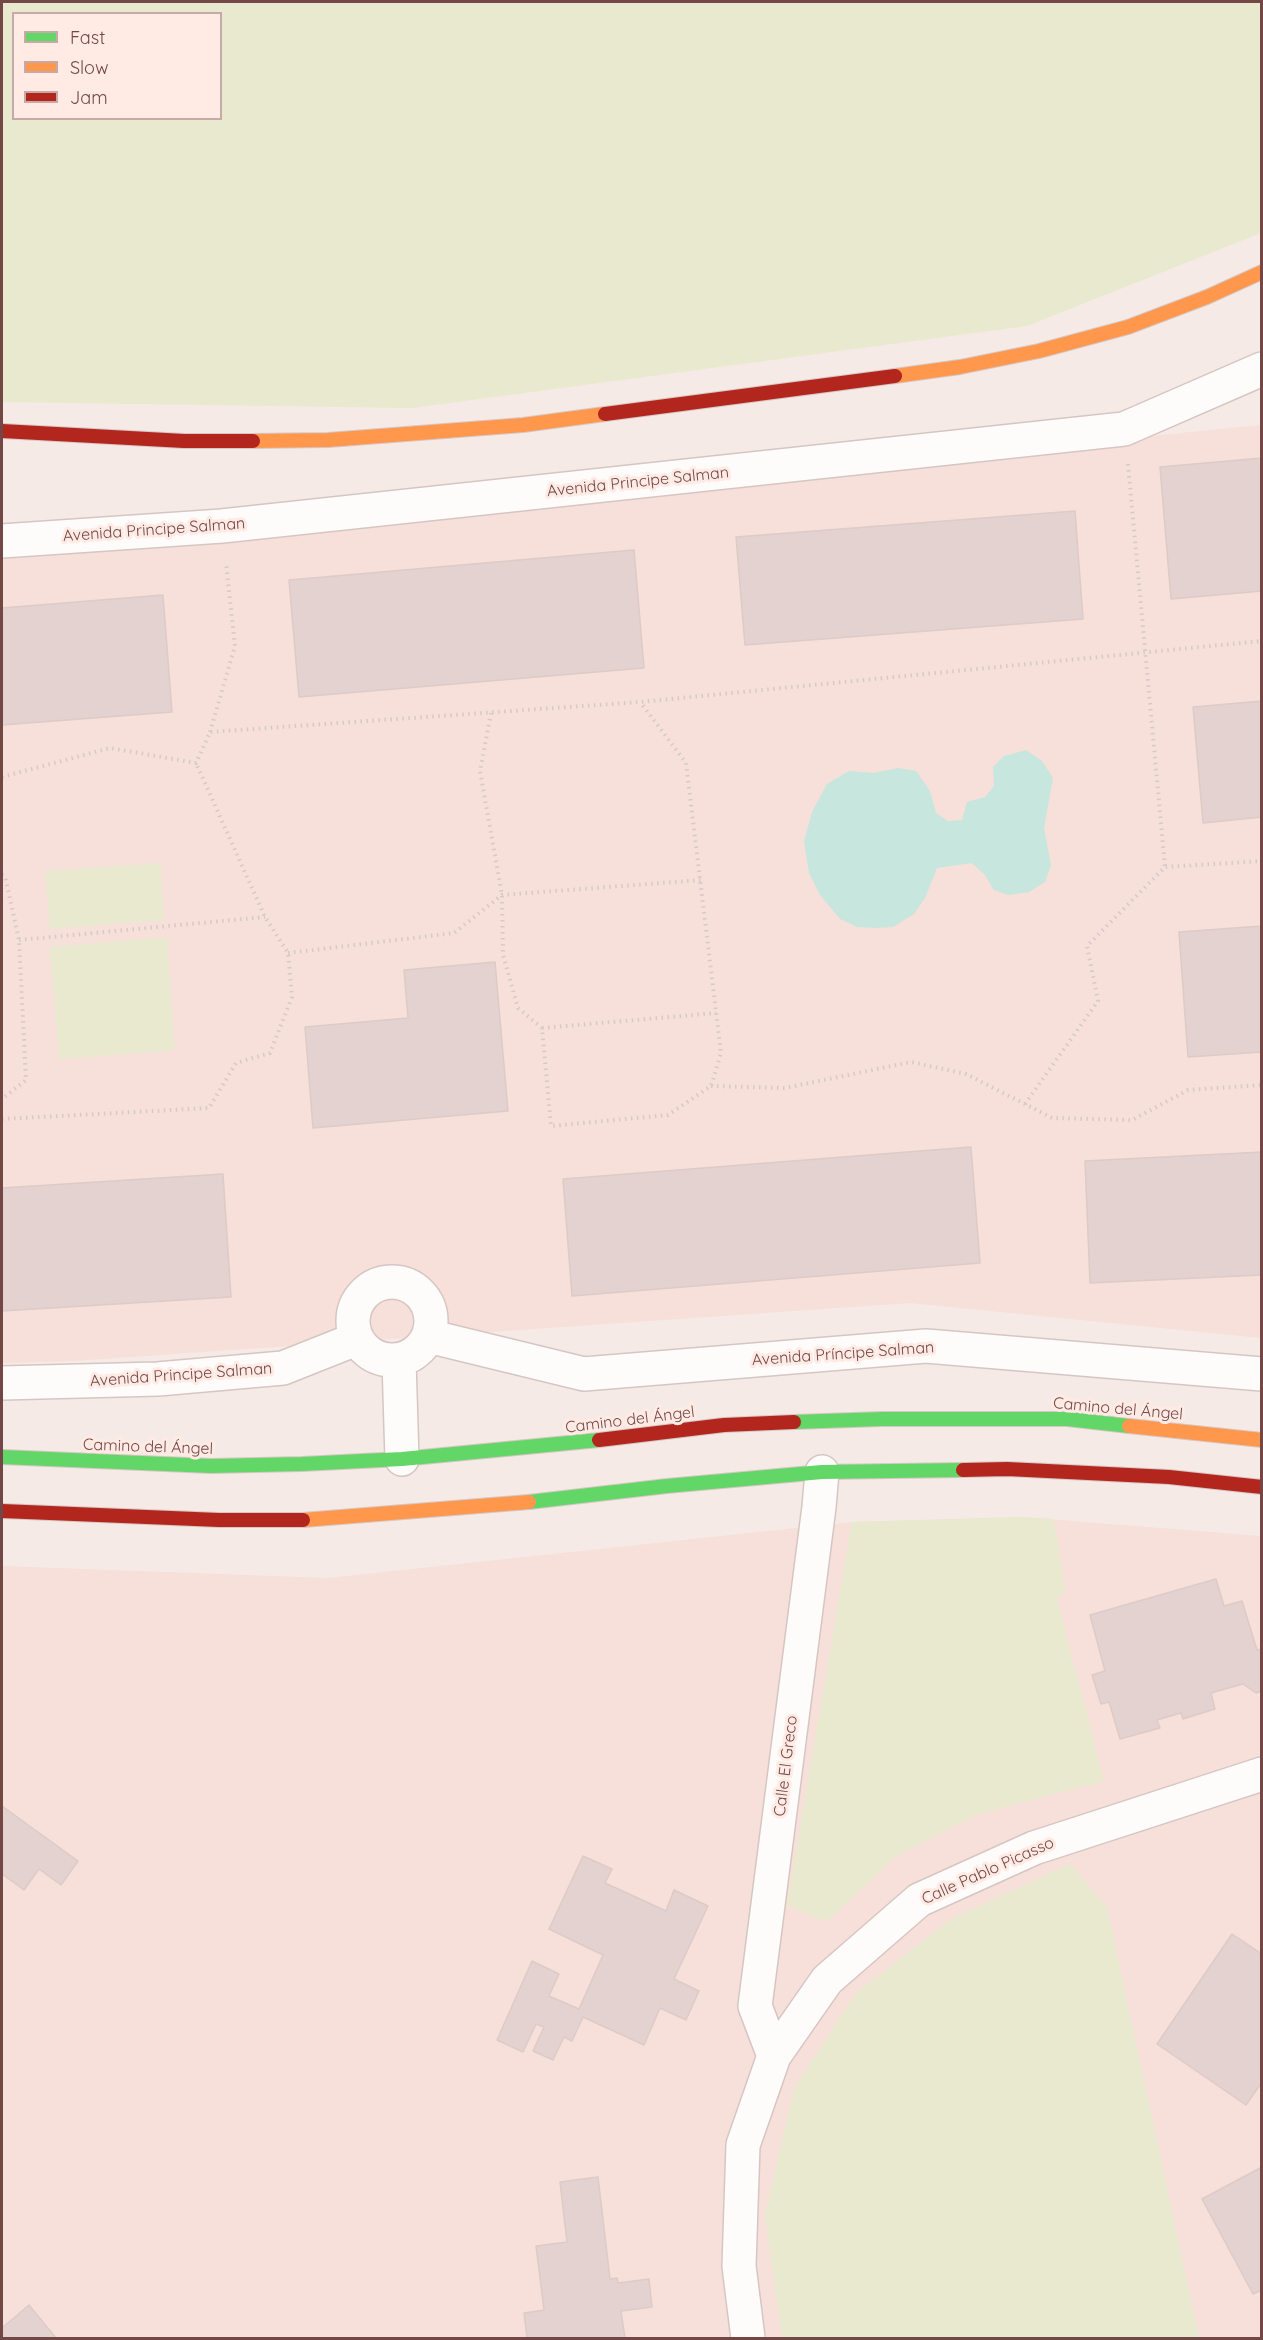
<!DOCTYPE html>
<meta charset="utf-8">
<style>
body{margin:0}
#map{position:relative;width:1263px;height:2340px;overflow:hidden;background:#f5eae5;font-family:Quicksand,sans-serif}
canvas{display:block}
.frame{position:absolute;inset:0;border:3px solid #724746;pointer-events:none}
.legend{position:absolute;left:12px;top:12px;width:210px;height:108px;box-sizing:border-box;background:#ffebe4;border:2px solid #c7a9a5;margin:0;padding:8px 10px;list-style:none;font-size:18px;color:#724746}
.legend li{display:flex;align-items:center;gap:12px;height:30px}
.legend b{width:30px;border:2px solid #c7a9a5}
</style>
<div id="map">
<canvas width="1263" height="2340"></canvas>
<div class="frame"></div>
<ul class="legend">
<li><b style="height:8px;background:#63d668"></b>Fast</li>
<li><b style="height:8px;background:#ff974d"></b>Slow</li>
<li><b style="height:8px;background:#b3261e"></b>Jam</li>
</ul>
</div>
<script>
const ctx = document.querySelector('canvas').getContext('2d');
ctx.lineJoin = 'round';
function fillPath(path, color) {
  ctx.fillStyle = color;
  ctx.fill(path, 'evenodd');
}
function poly(rows) {
  const path = new Path2D();
  for (const r of rows) {
    if (r.length === 3) {
      path.moveTo(r[0] + r[2], r[1]);
      path.arc(r[0], r[1], r[2], 0, 2 * Math.PI);
      continue;
    }
    path.moveTo(r[0], r[1]);
    for (let i = 2; i < r.length; i += 2) path.lineTo(r[i], r[i + 1]);
  }
  return path;
}
function strokePath(path, color, width, dash) {
  ctx.strokeStyle = color;
  ctx.lineWidth = width;
  ctx.lineCap = dash ? 'butt' : 'round';
  ctx.setLineDash(dash || []);
  ctx.stroke(path);
}
function label(font, color, halo, rows, align = 'center') {
  ctx.font = font + ' Quicksand,sans-serif';
  ctx.lineWidth = 6;
  ctx.setLineDash([]);
  ctx.textBaseline = 'middle';
  ctx.strokeStyle = halo;
  ctx.fillStyle = color;
  for (const [text, x, y, turn = 0] of rows) {
    ctx.save();
    ctx.translate(x, y);
    ctx.rotate((+turn || 0) * Math.PI / 180);
    ctx.textAlign = isNaN(turn) ? turn : align;
    if (halo) ctx.strokeText(text, 0, 0);
    ctx.fillText(text, 0, 0);
    ctx.restore();
  }
}
const residential = poly([
 [1261,425,1261,1338,910,1303,73,1361,2,1363,2,551],
 [1022,1517,1261,1536,1261,2338,2,2338,2,1566,328,1578,852,1522]
]);
const green = poly([
 [2,2,1261,2,1261,233,1027,326,412,408,2,402],
 [14,14,220,14,220,118,14,118],
 [160,863,164,920,50,929,45,871],
 [167,937,175,1050,59,1059,50,947],
 [1022,1517,1054,1519,1065,1591,1057,1599,1104,1781,978,1814,896,1856,827,1922,787,1905,852,1522],
 [1070,1864,1107,1907,1199,2338,782,2338,765,2215,794,2089,856,1993,951,1919]
]);
const water = poly([
 [1026,750,1042,761,1053,778,1044,828,1051,865,1045,882,1029,892,1008,895,994,890,985,875,972,863,937,868,925,898,914,914,893,927,874,928,857,927,840,919,820,895,809,873,804,842,812,812,827,784,849,771,874,773,898,768,916,771,930,791,936,813,948,821,962,820,967,802,985,797,994,786,993,767,1004,756]
]);
const building = poly([
 [1262,458,1262,591,1171,599,1160,467,1262,458],
 [1075,511,1083,619,745,645,736,537,1075,511],
 [634,550,644,668,299,697,289,580,634,550],
 [163,595,172,712,2,725,2,608,163,595],
 [1262,701,1262,817,1203,823,1193,707,1262,701],
 [1262,926,1262,1052,1188,1057,1179,932,1262,926],
 [495,962,508,1111,313,1128,305,1027,408,1018,404,970,495,962],
 [971,1147,980,1263,572,1296,563,1179,971,1147],
 [1262,1152,1262,1275,1090,1283,1085,1161,1262,1152],
 [223,1174,231,1297,2,1311,2,1188,223,1174],
 [1216,1579,1224,1606,1242,1601,1257,1650,1262,1649,1262,1691,1256,1693,1243,1684,1211,1693,1215,1709,1183,1719,1181,1713,1157,1720,1160,1728,1120,1739,1109,1702,1101,1704,1092,1675,1105,1671,1090,1615,1216,1579],
 [2,1806,78,1861,61,1885,39,1869,24,1890,2,1874,2,1806],
 [583,1856,612,1869,605,1883,666,1911,674,1890,708,1906,674,1979,699,1991,686,2020,660,2008,644,2045,583,2017,572,2041,564,2037,553,2060,533,2051,544,2027,536,2024,523,2052,497,2040,532,1961,559,1974,549,1996,579,2009,603,1955,549,1929,583,1856],
 [1232,1934,1262,1954,1262,2082,1246,2105,1157,2044,1232,1934],
 [1262,2167,1262,2290,1253,2294,1202,2199,1262,2167],
 [598,2177,610,2279,617,2278,618,2283,649,2279,652,2307,621,2311,625,2338,527,2338,524,2313,544,2310,536,2246,567,2242,560,2182,598,2177],
 [29,2305,56,2338,2,2338,2,2328,29,2305]
]);
const path = poly([
 [1128,464,1165,867],
 [491,713,480,771,502,895,503,955,518,1008,542,1028,551,1126,668,1115,711,1086,721,1053,686,763,641,703],
 [210,732,235,646,226,563],
 [2,777,110,748,196,763,210,732,640,702,1262,641],
 [2,875,5,876,19,940,26,1080,2,1099],
 [19,940,265,917],
 [288,953,454,933,502,895,701,880],
 [542,1028,716,1013],
 [711,1086,785,1088,911,1062,966,1074,1052,1118,1132,1120,1188,1090,1262,1085],
 [1025,1104,1098,1001,1087,946,1165,867,1262,861],
 [2,1119,209,1108,236,1063,270,1053,292,997,288,953,265,917,196,763]
]);
const street = poly([
 [2,541,222,526,1124,429,1262,369],
 [392,1321,39],
 [428,1336,584,1374,926,1346,1262,1374],
 [399,1361,402,1459],
 [2,1383,158,1379,283,1368,356,1339],
 [774,2056,755,2006,819,1507,822,1472],
 [748,2338,739,2266,743,2145,774,2056,827,1980,919,1900,1034,1848,1262,1774]
]);
const fast = poly([
 [794,1422,882,1419,1067,1419,1129,1426],
 [2,1457,211,1466,302,1464,402,1459,599,1440],
 [529,1502,667,1486,822,1472,963,1470]
]);
const slow = poly([
 [895,376,960,367,1039,351,1128,327,1207,297,1262,272],
 [253,441,328,440,523,425,605,414],
 [1129,1426,1262,1440],
 [303,1520,529,1502]
]);
const jam = poly([
 [605,414,895,376],
 [2,431,184,441,253,441],
 [599,1440,724,1425,794,1422],
 [963,1470,1007,1469,1169,1477,1262,1487],
 [2,1511,219,1520,303,1520]
]);
const streetNames = [
 ["Avenida Principe Salman",638,482,-6],
 ["Avenida Principe Salman",154,530,-4],
 ["Avenida Príncipe Salman",843,1354,-4],
 ["Avenida Principe Salman",181,1375,-4],
 ["Camino del Ángel",1118,1409,5],
 ["Camino del Ángel",630,1420,-7],
 ["Camino del Ángel",148,1447,2],
 ["Calle El Greco",786,1766,-83],
 ["Calle Pablo Picasso",988,1871,-24]
];
fillPath(residential, '#f6e0d9');
fillPath(green, '#e8e9cf');
fillPath(water, '#c7e6de');
fillPath(building, '#e3d2d0');
strokePath(building, '#decac7', 1.5);
strokePath(street, '#d6c6c3', 36);
strokePath(fast, '#d7c7c5', 16);
strokePath(slow, '#d7c7c5', 16);
strokePath(jam, '#d7c7c5', 16);
strokePath(path, '#d6c9c8', 4, [1.5, 4.5]);
strokePath(street, '#fefcfb', 33);
strokePath(fast, '#63d668', 14);
strokePath(slow, '#ff974d', 14);
strokePath(jam, '#b3261e', 14);
label('16px', '#724746', '#ffebe4', streetNames);
</script>
